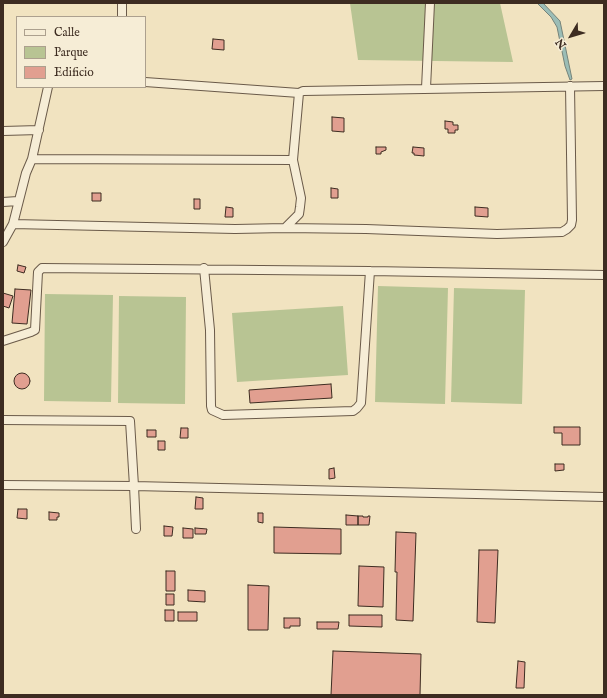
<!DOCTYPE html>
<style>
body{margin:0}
#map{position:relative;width:607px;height:698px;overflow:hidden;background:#f1e3c0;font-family:"IM FELL English",serif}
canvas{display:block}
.frame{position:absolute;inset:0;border:4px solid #3d2c21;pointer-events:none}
.legend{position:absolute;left:16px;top:16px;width:130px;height:72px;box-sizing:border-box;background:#f6edd6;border:1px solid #aca08e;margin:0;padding:5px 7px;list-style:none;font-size:12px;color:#3d2c21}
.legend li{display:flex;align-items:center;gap:8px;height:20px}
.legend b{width:20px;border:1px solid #aca08e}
.north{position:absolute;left:551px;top:16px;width:40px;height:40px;-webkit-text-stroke:3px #f6edd6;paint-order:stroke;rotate:232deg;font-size:11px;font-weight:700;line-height:16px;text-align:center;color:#3d2c21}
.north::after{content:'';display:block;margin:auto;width:14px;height:18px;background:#3d2c21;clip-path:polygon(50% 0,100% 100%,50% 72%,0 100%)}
</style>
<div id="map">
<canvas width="607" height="698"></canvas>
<div class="frame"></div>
<ul class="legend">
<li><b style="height:5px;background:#f6edd6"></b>Calle</li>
<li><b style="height:11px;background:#b8c493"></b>Parque</li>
<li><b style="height:11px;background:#e19f90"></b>Edificio</li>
</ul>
<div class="north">N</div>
</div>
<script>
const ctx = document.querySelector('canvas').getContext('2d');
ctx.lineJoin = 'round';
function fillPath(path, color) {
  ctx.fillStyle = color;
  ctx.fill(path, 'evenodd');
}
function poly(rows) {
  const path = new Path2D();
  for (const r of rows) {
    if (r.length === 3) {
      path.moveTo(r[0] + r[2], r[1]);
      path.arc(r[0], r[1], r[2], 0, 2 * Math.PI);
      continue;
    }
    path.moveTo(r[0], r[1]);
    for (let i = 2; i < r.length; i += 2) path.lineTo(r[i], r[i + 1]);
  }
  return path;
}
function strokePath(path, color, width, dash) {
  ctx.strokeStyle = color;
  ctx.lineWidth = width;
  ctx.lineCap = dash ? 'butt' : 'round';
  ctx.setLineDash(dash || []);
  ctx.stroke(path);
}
const green = poly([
 [350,3,500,3,513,62,358,60],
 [378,286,448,288,445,404,375,402],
 [454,288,525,290,522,404,451,402],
 [45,294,113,295,111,402,44,401],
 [119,296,186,297,185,404,118,403],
 [343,306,348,375,237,382,232,313]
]);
const water = poly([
 [537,3,543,3,560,21,572,79,570,80,565,66,557,27,551,17,537,3]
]);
const building = poly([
 [213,39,224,40,224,50,212,49,213,39],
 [332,117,344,118,344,132,332,131,332,117],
 [445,121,453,122,453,125,458,125,458,130,455,130,455,133,448,133,448,129,445,129,445,121],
 [376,147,386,147,386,150,381,152,381,154,376,154,376,147],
 [413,147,424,148,424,156,414,155,414,153,412,153,413,147],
 [331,188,338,189,338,198,331,198,331,188],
 [92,193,101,193,101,201,92,201,92,193],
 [194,199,200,199,200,209,194,209,194,199],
 [226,207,233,208,233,217,225,217,226,207],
 [475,207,488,208,488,217,475,216,475,207],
 [18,265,26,267,24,273,17,271,18,265],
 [15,289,31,290,27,324,12,323,15,289],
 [3,293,13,296,9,308,3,306,3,293],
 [22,381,8],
 [331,384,332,398,250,403,249,390,331,384],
 [554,427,580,427,580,445,562,445,562,433,554,433,554,427],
 [181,428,188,428,188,438,180,438,181,428],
 [147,430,156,430,156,437,147,437,147,430],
 [158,441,165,441,165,450,158,450,158,441],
 [555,464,564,464,564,470,555,471,555,464],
 [334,468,335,478,329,479,329,469,334,468],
 [196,497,203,498,203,509,195,509,196,497],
 [18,509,27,509,27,519,17,518,18,509],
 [49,512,59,513,59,517,57,517,57,520,49,520,49,512],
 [258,513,263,513,263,523,258,522,258,513],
 [346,515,358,516,358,525,346,525,346,515],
 [358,516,363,516,363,517,368,517,368,516,370,516,369,525,358,525,358,516],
 [164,526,173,527,172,536,164,536,164,526],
 [274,527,341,529,341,554,274,553,274,527],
 [183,528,193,529,193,538,183,538,183,528],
 [195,528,207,529,206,534,195,534,195,528],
 [396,532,416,533,413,621,396,620,397,572,395,572,396,532],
 [479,550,498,550,495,623,477,622,479,550],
 [359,566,384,567,383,607,358,606,359,566],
 [166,571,175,571,175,591,166,591,166,571],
 [248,585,269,586,268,630,248,630,248,585],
 [188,590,205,591,205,602,188,601,188,590],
 [166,594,174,594,174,605,166,605,166,594],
 [165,610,174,610,174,621,165,621,165,610],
 [178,612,197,612,197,621,178,621,178,612],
 [349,615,382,615,382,627,349,626,349,615],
 [284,618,300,618,300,626,290,626,290,628,284,628,284,618],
 [317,622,339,622,338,629,317,629,317,622],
 [333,651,421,654,420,695,331,695,333,651],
 [518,661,525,662,524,688,516,688,518,661]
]);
const minor = poly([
 [122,3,122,17],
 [145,82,299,93],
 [426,88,430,3],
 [3,131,39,130],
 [32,159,293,160],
 [3,202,18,201],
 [13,224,235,229,285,228,366,229,497,234,562,232,567,229,571,225,572,220,570,86],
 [285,228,299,214,300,207,301,198,293,160,299,93,303,91,604,86],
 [3,242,13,224,26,173,32,159,48,87],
 [204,268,210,330,211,406,212,410,223,415,353,411,357,408,361,403,370,271],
 [3,341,31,332,35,330,38,272,42,268,370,271,604,275],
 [3,420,130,421,134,486,604,497],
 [3,485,134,486,136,529]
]);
fillPath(green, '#b8c493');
fillPath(water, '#9bbdb6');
strokePath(water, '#75837a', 1);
fillPath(building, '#e19f90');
strokePath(building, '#3d2c21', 1);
strokePath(minor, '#6a5a49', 10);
strokePath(minor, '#f6edd6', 8);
</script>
